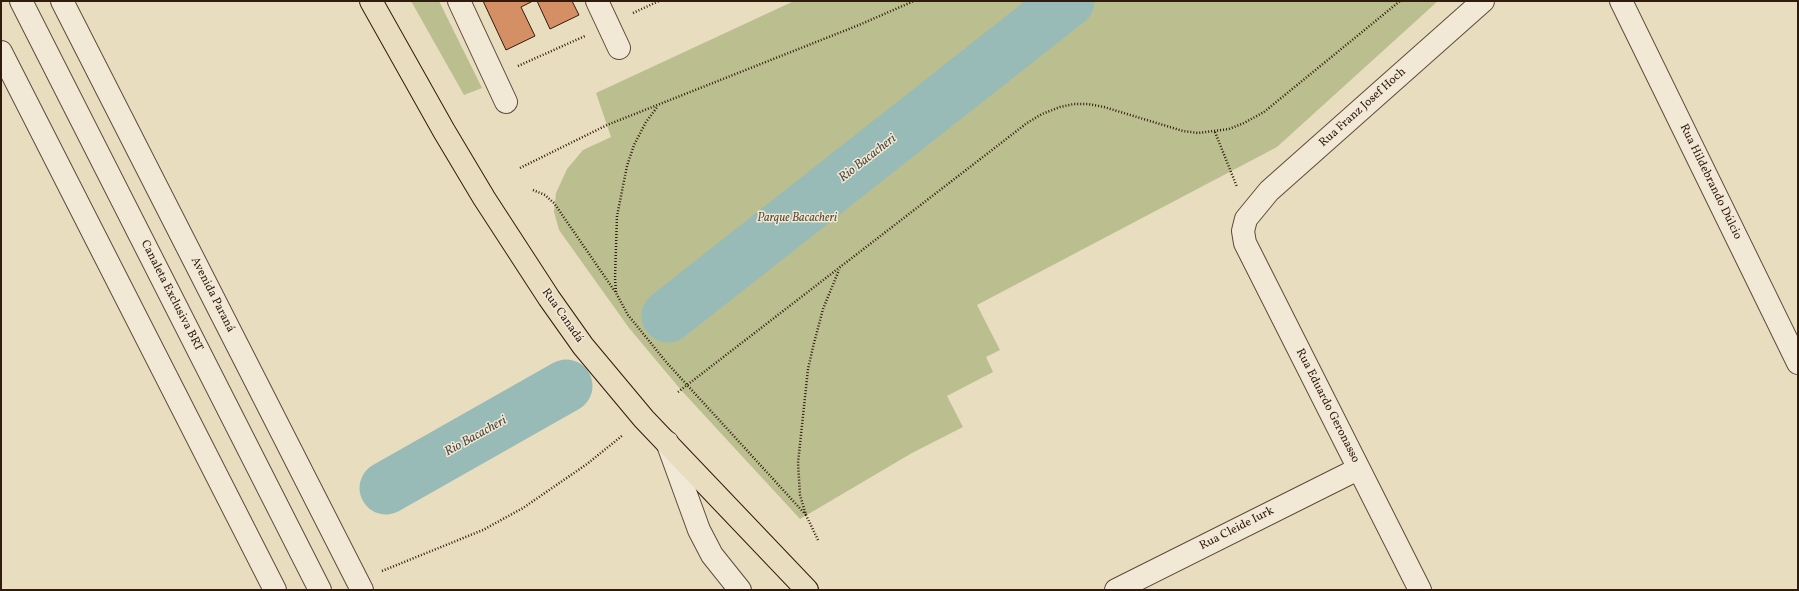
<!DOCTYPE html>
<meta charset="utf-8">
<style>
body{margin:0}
#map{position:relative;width:1799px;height:591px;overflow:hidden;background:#e9ddc0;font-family:Vollkorn,serif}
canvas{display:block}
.frame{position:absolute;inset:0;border:2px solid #311a0e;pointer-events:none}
</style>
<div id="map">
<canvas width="1799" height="591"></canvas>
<div class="frame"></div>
</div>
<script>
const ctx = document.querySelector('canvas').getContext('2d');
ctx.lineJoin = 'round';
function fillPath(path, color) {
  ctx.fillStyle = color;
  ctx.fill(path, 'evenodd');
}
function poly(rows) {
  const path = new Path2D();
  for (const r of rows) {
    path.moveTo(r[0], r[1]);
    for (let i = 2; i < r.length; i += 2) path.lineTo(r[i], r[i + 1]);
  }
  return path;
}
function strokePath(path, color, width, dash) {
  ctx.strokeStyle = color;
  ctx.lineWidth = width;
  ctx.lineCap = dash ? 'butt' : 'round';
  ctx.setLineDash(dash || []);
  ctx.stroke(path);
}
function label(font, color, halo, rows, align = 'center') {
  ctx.font = font + ' Vollkorn,serif';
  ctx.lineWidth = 3;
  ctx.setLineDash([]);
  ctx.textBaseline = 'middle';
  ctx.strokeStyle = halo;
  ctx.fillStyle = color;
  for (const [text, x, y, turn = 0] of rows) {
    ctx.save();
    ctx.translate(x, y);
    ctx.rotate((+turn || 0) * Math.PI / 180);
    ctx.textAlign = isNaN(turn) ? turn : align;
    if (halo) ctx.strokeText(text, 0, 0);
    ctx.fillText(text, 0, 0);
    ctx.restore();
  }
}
const green = poly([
 [411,1,439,1,482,88,464,95],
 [794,1,1438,1,1277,147,977,305,1000,350,986,357,993,372,947,396,963,427,912,453,800,519,681,390,629,328,559,230,554,212,556,193,567,169,583,150,611,137,596,93]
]);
const river = poly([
 [668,316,1068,1],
 [386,488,566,386]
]);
const building = poly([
 [483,1,533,1,521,7,535,36,506,50,483,1],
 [537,1,572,1,579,15,550,29,537,1]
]);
const path = poly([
 [633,13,659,1],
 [518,66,585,36],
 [1215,132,1237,187],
 [520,168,607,125,859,25,914,1],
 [533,190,545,195,554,203,616,293,628,315,667,363,806,515],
 [616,292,615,278,617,216,627,166,634,145,646,122,658,106],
 [678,392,1027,123,1042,114,1060,107,1074,104,1088,104,1104,107,1183,131,1198,133,1229,129,1244,123,1264,112,1400,1],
 [818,540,806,515,800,495,798,463,808,369,813,347,823,309,839,270],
 [382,571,483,530,523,508,587,464,623,435]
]);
const minor = poly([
 [21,1,320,590],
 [62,1,362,590],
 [459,1,506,102],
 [597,1,619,48],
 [1621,1,1798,363],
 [1,52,275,590],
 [667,442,699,530,712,555,740,590],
 [1116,590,1358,469],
 [1420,590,1245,243,1243,231,1246,219,1269,191,1483,1]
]);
const major = poly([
 [371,1,444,131,484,198,549,298,583,346,644,419,807,590]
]);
const streetNames = [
 ["Rua Franz Josef Hoch",1363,108,-42],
 ["Rua Hildebrando Dúlcio",1710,182,64],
 ["Avenida Paraná",212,295,63],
 ["Canaleta Exclusiva BRT",171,296,63],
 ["Rua Canadá",562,316,55],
 ["Rua Eduardo Geronasso",1327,406,63],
 ["Rua Cleide Iurk",1237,529,-27]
];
const parkNames = [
 ["Parque Bacacheri",797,219]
];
const waterNames = [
 ["Rio Bacacheri",868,159,-38],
 ["Rio Bacacheri",476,437,-29]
];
fillPath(green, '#bbbf8f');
strokePath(river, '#98bbb7', 53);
fillPath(building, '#d48f65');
strokePath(building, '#311a0e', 1);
strokePath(minor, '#5f4b3a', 24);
strokePath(major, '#311a0e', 24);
strokePath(path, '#311a0e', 2.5, [1, 2]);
strokePath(minor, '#f1e9d6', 22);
strokePath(major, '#e9ddc0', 22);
label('12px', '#311a0e', '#f1e9d6', streetNames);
label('italic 12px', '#5a4c35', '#f1e9d6', parkNames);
label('italic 13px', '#504a41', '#f1e9d6', waterNames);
</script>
